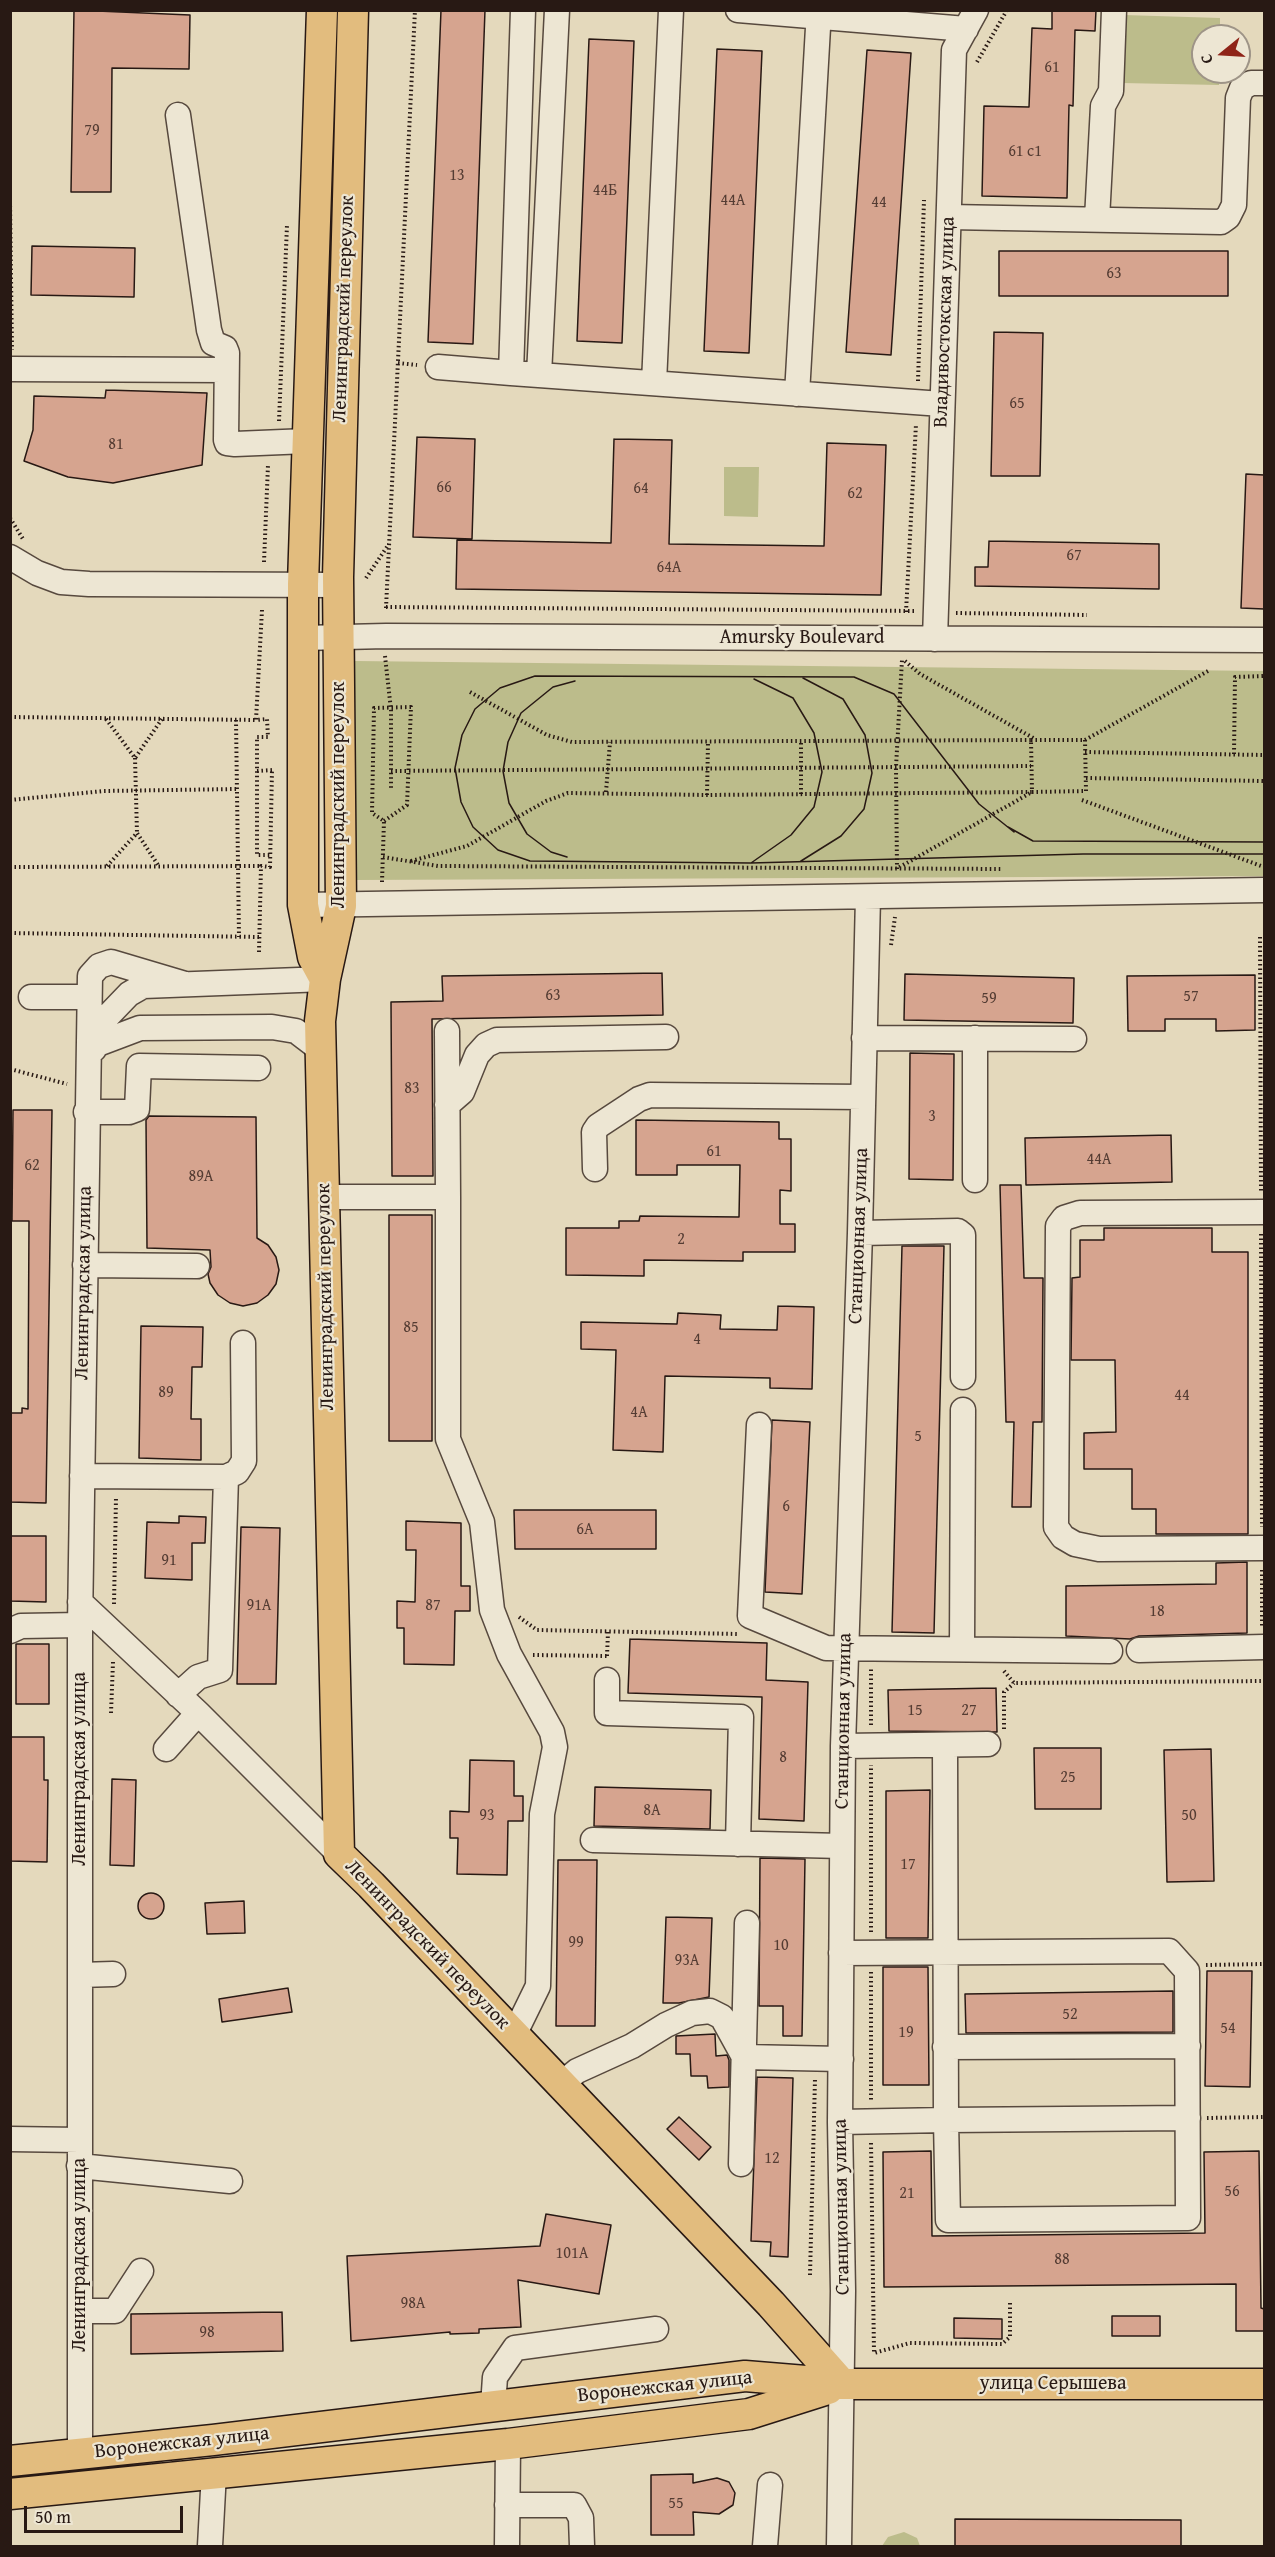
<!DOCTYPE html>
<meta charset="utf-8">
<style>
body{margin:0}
#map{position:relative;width:1275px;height:2557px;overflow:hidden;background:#e4d9bc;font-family:"Gentium Book Plus",serif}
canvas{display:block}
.frame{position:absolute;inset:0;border:12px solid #281914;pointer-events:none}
.north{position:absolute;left:1191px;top:24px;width:60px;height:60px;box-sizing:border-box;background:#ede6d3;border:2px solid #9e9487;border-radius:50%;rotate:252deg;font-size:16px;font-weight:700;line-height:24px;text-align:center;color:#281914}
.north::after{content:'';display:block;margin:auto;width:21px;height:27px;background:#8f2418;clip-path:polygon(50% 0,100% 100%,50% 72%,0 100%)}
.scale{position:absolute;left:24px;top:2506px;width:159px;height:27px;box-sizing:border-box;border:3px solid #281914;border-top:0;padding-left:8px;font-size:18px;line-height:21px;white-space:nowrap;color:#281914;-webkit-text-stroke:4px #ede6d3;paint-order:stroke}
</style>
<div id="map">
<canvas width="1275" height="2557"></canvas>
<div class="frame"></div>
<div class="north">С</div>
<div class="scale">50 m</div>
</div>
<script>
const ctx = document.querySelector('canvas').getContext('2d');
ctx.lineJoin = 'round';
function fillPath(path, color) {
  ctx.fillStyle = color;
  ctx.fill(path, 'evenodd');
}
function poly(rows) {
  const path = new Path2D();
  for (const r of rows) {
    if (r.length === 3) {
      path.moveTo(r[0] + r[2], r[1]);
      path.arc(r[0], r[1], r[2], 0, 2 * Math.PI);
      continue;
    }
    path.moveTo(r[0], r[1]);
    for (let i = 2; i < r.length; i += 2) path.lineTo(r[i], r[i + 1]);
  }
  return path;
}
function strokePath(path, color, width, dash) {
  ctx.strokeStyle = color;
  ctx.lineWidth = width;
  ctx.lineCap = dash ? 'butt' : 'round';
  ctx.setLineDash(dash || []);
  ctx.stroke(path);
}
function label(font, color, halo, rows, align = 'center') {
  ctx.font = font + ' "Gentium Book Plus",serif';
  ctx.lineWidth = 4.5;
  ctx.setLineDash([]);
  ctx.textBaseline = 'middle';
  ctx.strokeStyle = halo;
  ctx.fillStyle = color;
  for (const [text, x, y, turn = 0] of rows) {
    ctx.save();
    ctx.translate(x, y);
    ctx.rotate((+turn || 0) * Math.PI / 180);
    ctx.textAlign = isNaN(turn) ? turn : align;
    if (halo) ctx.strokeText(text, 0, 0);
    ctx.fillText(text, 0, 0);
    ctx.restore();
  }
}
const green = poly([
 [1124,15,1220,18,1220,36,1203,36,1203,72,1219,72,1219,85,1122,83],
 [724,467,759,467,758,517,724,516],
 [355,661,1264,671,1264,876,355,880],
 [904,2532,917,2538,920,2546,882,2546,888,2537]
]);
const building = poly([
 [74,10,190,15,189,69,112,68,111,192,71,192,74,10],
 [441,10,485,10,473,344,428,342,441,10],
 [1052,10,1096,10,1095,31,1075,30,1073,106,1069,105,1067,198,982,196,984,106,1029,107,1032,28,1052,29,1052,10],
 [589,39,634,41,622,343,577,341,589,39],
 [717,49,762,51,749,353,704,351,717,49],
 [867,50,911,53,891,355,846,352,867,50],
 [32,246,135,248,134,297,31,295,32,246],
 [999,251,1228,251,1228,296,999,296,999,251],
 [994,332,1043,333,1040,476,991,476,994,332],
 [106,390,207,393,202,465,113,483,68,477,24,461,33,430,34,396,105,398,106,390],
 [417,437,475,439,472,539,413,537,417,437],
 [614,439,672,440,669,544,824,546,827,443,886,445,881,595,456,589,457,540,611,543,614,439],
 [1246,474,1264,475,1264,609,1241,608,1246,474],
 [989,541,1159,544,1159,589,975,586,975,567,988,567,989,541],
 [662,973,663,1015,432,1019,433,1176,392,1176,391,1002,443,1001,442,976,662,973],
 [905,974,1074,978,1073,1023,904,1020,905,974],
 [1255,975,1255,1030,1216,1031,1216,1019,1165,1019,1165,1031,1128,1031,1127,976,1255,975],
 [910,1053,954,1054,953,1180,909,1179,910,1053],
 [13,1110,52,1110,46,1503,10,1502,10,1413,22,1413,22,1408,28,1409,29,1221,12,1221,13,1110],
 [149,1116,256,1117,257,1238,268,1245,276,1257,279,1270,276,1284,268,1295,257,1303,243,1306,230,1303,218,1295,210,1283,208,1274,211,1267,210,1250,147,1248,146,1120,149,1116],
 [636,1120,779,1122,779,1139,791,1139,791,1191,780,1190,780,1224,795,1224,795,1252,743,1252,743,1261,644,1260,644,1276,566,1275,566,1228,619,1228,619,1221,639,1221,640,1216,739,1217,740,1165,677,1165,677,1175,636,1175,636,1120],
 [1171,1135,1172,1182,1026,1185,1025,1138,1171,1135],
 [1000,1185,1021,1185,1024,1278,1043,1278,1042,1422,1033,1422,1031,1507,1012,1507,1014,1422,1006,1422,1000,1185],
 [389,1215,432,1215,432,1441,389,1441,389,1215],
 [1104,1228,1212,1228,1212,1252,1248,1252,1248,1534,1156,1534,1156,1509,1132,1509,1132,1469,1084,1469,1084,1433,1116,1432,1115,1360,1071,1360,1072,1278,1080,1277,1080,1240,1104,1240,1104,1228],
 [902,1246,944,1246,934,1633,892,1632,902,1246],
 [778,1306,814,1307,812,1389,770,1388,770,1378,665,1376,663,1452,613,1450,616,1350,581,1349,581,1322,677,1324,678,1313,721,1315,720,1329,777,1330,778,1306],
 [141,1326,203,1327,202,1367,192,1367,191,1419,201,1419,201,1460,139,1458,141,1326],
 [772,1420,810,1422,802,1594,765,1592,772,1420],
 [514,1510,656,1510,656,1549,515,1549,514,1510],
 [179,1516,206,1517,205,1543,192,1543,192,1580,145,1578,147,1522,179,1523,179,1516],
 [406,1521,461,1523,461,1586,470,1586,470,1611,455,1611,454,1665,404,1664,404,1628,397,1628,397,1601,415,1602,416,1550,406,1550,406,1521],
 [241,1527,280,1528,276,1684,237,1684,241,1527],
 [10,1536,46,1536,46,1602,10,1601,10,1536],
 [1247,1562,1247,1633,1139,1636,1130,1639,1066,1636,1066,1586,1216,1584,1216,1563,1247,1562],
 [630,1639,767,1643,766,1680,808,1682,804,1821,759,1819,762,1697,628,1693,630,1639],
 [16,1644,49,1644,49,1704,16,1704,16,1644],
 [996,1688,997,1732,889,1731,888,1690,996,1688],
 [10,1737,44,1737,44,1780,48,1780,47,1862,10,1861,10,1737],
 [1034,1748,1101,1748,1101,1809,1035,1809,1034,1748],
 [1211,1749,1214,1881,1167,1882,1164,1750,1211,1749],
 [470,1760,514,1761,514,1796,523,1796,523,1821,508,1821,507,1875,457,1874,458,1838,450,1838,450,1811,469,1812,470,1760],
 [112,1779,136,1780,134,1866,110,1865,112,1779],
 [595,1787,711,1790,710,1829,594,1826,595,1787],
 [930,1790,928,1938,886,1938,886,1791,930,1790],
 [760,1858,805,1859,802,2036,783,2036,783,2006,759,2006,760,1858],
 [558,1860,597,1860,595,2026,556,2026,558,1860],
 [151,1906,13],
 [244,1901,245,1933,207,1934,205,1903,244,1901],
 [666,1917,712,1918,709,1997,679,2003,663,2003,666,1917],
 [883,1967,928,1967,929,2085,883,2085,883,1967],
 [1207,1971,1252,1971,1250,2087,1205,2086,1207,1971],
 [288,1988,292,2012,222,2022,219,1999,288,1988],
 [1173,1991,1173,2032,966,2033,965,1994,1173,1991],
 [715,2034,716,2056,727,2055,729,2060,729,2087,708,2088,707,2076,691,2076,690,2054,676,2054,676,2036,715,2034],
 [757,2077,793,2078,788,2257,770,2256,771,2242,751,2241,757,2077],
 [679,2117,711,2147,699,2160,667,2129,679,2117],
 [931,2151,932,2236,1205,2233,1204,2152,1259,2151,1261,2308,1264,2309,1264,2331,1236,2331,1236,2284,884,2287,883,2152,931,2151],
 [546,2214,611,2225,599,2294,518,2280,521,2327,479,2329,479,2333,450,2334,450,2332,351,2341,347,2256,540,2246,546,2214],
 [282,2312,283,2351,131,2354,131,2314,282,2312],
 [1112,2316,1160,2316,1160,2336,1112,2336,1112,2316],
 [954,2318,1002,2319,1002,2339,954,2338,954,2318],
 [693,2474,693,2483,717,2478,729,2482,735,2493,733,2505,719,2514,693,2512,694,2535,651,2535,651,2475,693,2474],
 [955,2519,1181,2520,1181,2547,955,2547,955,2519]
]);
const path = poly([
 [977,62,1007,10],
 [10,201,12,350],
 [398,363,417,365],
 [918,381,924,200],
 [279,421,287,225],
 [10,518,23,539],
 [264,562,268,465],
 [366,578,389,544],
 [386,607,916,611],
 [386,608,415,10],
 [262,610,256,720,267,719,268,737,257,737,257,855,270,855],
 [906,612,916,424],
 [956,613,1087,615],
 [385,656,391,710,391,790],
 [905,661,920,674,1035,739],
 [470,692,547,735,572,742,1031,740],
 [10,717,256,720],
 [106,719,135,758,162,719],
 [236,720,239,937],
 [1031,740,1085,740,1086,791,1032,792,1031,740],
 [1085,740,1208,671],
 [1085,752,1264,755],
 [1234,754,1235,677,1264,676],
 [135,758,137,833],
 [257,771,273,770],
 [391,771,1031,766],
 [1086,778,1264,781],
 [606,792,610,742],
 [801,794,801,742],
 [707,795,708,742],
 [10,800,104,791,238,789],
 [1082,800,1264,867],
 [383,857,438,866,1002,869],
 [411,861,467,846,546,801,568,793,707,795,1032,792,898,868],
 [107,866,137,833,158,865],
 [10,867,261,866],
 [897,869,896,767,902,660],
 [382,882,384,821,372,813,374,708,411,707,407,805,384,821],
 [10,933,259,937],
 [1260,937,1261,1191],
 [891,945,895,917],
 [259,952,261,866,270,867,272,770],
 [10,1069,67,1084],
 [1261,1234,1262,1527],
 [1262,1570,1262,1626],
 [114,1604,116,1497],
 [519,1617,537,1630,738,1634],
 [533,1655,607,1656,607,1658],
 [607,1656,608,1632],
 [1004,1671,1014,1683,1264,1681],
 [111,1713,113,1662],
 [871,1725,871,1669],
 [1004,1729,1004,1692,1014,1683],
 [871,1932,871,1765],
 [1206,1965,1264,1964],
 [871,1972,871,2100],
 [1207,2118,1264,2117],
 [871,2143,874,2353,910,2343,1002,2344,1010,2337,1010,2301],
 [810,2275,815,2079]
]);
const minor = poly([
 [523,10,511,373,942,404],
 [738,10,966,29],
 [178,115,209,330,213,343,225,348,227,353,226,440,227,443,235,444,307,441],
 [949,217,1221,222,1228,217,1234,205,1238,98,1242,88,1251,83,1264,83],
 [1097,219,1103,106,1111,91,1114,10],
 [438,367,511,373],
 [10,369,226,370],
 [539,375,557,10],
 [654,383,671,10],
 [797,394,819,10],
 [10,557,37,573,61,582,89,584,339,585],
 [303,638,386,636,1264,640],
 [935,639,954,50,976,10],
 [303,905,1264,890],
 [31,997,89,997],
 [447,1031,448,1197],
 [864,1038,1074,1039],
 [975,1038,975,1180],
 [95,1045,140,1028,272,1027,296,1031,321,1050],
 [94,1049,104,1020,129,994,143,986,325,979],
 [447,1105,462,1092,477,1055,486,1045,497,1040,666,1037],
 [86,1112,129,1112,137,1109,139,1066,258,1068],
 [595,1169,594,1132,598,1126,639,1099,650,1095,863,1097],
 [324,1197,448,1197,448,1439,482,1522,492,1610,509,1654,552,1732,555,1747,542,1814,538,1986,514,2035],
 [1264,1212,1080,1213,1064,1218,1058,1226,1056,1527,1063,1537,1075,1544,1099,1549,1264,1548],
 [860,1233,958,1231,963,1235,963,1377],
 [85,1265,197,1266],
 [759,1425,750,1616,826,1648,1110,1651],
 [82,1476,226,1477,220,1670,198,1677,178,1695],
 [226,1477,237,1472,244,1461,243,1343],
 [80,1602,198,1713,339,1854],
 [10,1631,21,1626,80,1625],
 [962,1649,963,1410],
 [1139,1650,1264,1647],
 [607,1680,607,1713,741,1717,738,1844],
 [945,1745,946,2120,1188,2118],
 [843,1746,988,1744],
 [166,1749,198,1713],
 [593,1840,842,1846],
 [80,1975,113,1974],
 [945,2047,1188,2046],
 [561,2084,577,2071,632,2046,666,2025,692,2013,710,2011,722,2017,744,2057,841,2059],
 [840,2122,946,2120,948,2220,1188,2218,1187,1971,1169,1951,841,1953],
 [10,2139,79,2140],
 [741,2164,747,1923],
 [79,2166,230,2181],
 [80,2311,115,2311,141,2271],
 [493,2406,495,2377,515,2348,656,2329],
 [80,2454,80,1625,90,976,99,966,111,962,185,984],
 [507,2505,574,2505,581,2518,582,2546],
 [210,2546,214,2472],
 [507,2546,508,2444],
 [765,2546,770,2485],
 [839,2546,843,2291,840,2122,843,1746,860,1233,868,897]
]);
const major = poly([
 [322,10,303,584,303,905,313,957,325,979],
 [353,10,338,577,341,906,325,979,320,1021,339,1854,371,1885,771,2304,842,2384],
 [10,2461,213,2440,745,2376,842,2384,1264,2384],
 [10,2494,508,2444,749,2414,828,2389]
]);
const tram = poly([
 [1008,827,1033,841,1264,842],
 [1014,832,979,804,894,694,854,677,535,676,500,688,475,709,462,735,455,768,461,802,473,827,498,850,530,861,751,863,1083,854,1264,854],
 [567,857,551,852,527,834,509,803,503,771,508,742,521,713,553,687,575,681],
 [801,861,841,836,864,809,872,773,865,735,843,699,803,678],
 [751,863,791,835,814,807,822,772,814,733,793,698,754,679]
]);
const numberNames = [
 ["61",1052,68],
 ["79",92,131],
 ["61 с1",1025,152],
 ["13",457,176],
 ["44Б",605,191],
 ["44А",733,201],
 ["44",879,203],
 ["63",1114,274],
 ["65",1017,404],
 ["81",116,445],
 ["66",444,488],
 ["64",641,489],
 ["62",855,494],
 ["67",1074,556],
 ["64А",669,568],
 ["63",553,996],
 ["57",1191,997],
 ["59",989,999],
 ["83",412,1089],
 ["3",932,1117],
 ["61",714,1152],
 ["44А",1099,1160],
 ["62",32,1166],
 ["89А",201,1177],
 ["2",681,1240],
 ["85",411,1328],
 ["4",697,1340],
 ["89",166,1393],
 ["44",1182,1396],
 ["4А",639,1413],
 ["5",918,1437],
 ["6",786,1507],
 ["6А",585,1530],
 ["91",169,1561],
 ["91А",259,1606],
 ["87",433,1606],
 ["18",1157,1612],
 ["15",915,1711],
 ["27",969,1711],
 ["8",783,1758],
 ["25",1068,1778],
 ["8А",652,1811],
 ["93",487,1816],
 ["50",1189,1816],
 ["17",908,1865],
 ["99",576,1943],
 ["10",781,1946],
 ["93А",687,1961],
 ["52",1070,2015],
 ["54",1228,2029],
 ["19",906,2033],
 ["12",772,2159],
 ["56",1232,2192],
 ["21",907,2194],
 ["101А",572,2254],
 ["88",1062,2260],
 ["98А",413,2304],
 ["98",207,2333],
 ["55",676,2504]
];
const streetNames = [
 ["Ленинградский переулок",344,309,-88],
 ["Владивостокская улица",945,322,-88],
 ["Amursky Boulevard",802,638],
 ["Ленинградский переулок",339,795,-90],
 ["Станционная улица",859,1236,-88],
 ["Ленинградская улица",84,1283,-89],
 ["Ленинградский переулок",326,1297,-91],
 ["Станционная улица",844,1721,-89],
 ["Ленинградская улица",80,1769,-90],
 ["Ленинградский переулок",427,1945,46],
 ["Станционная улица",842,2207,-91],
 ["Ленинградская улица",80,2255,-90],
 ["улица Серышева",1053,2384],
 ["Воронежская улица",665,2387,-6],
 ["Воронежская улица",182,2443,-6]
];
fillPath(green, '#bcbc8b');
fillPath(building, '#d6a48f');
strokePath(building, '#281914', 1.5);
strokePath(minor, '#57493e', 27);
strokePath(major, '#281914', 33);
strokePath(path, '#281914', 4, [1.5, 3]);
strokePath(minor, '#ede6d3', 24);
strokePath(major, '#e2bc7e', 30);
strokePath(tram, '#281914', 1.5);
label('16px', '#543c33', null, numberNames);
label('20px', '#281914', '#ede6d3', streetNames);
</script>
